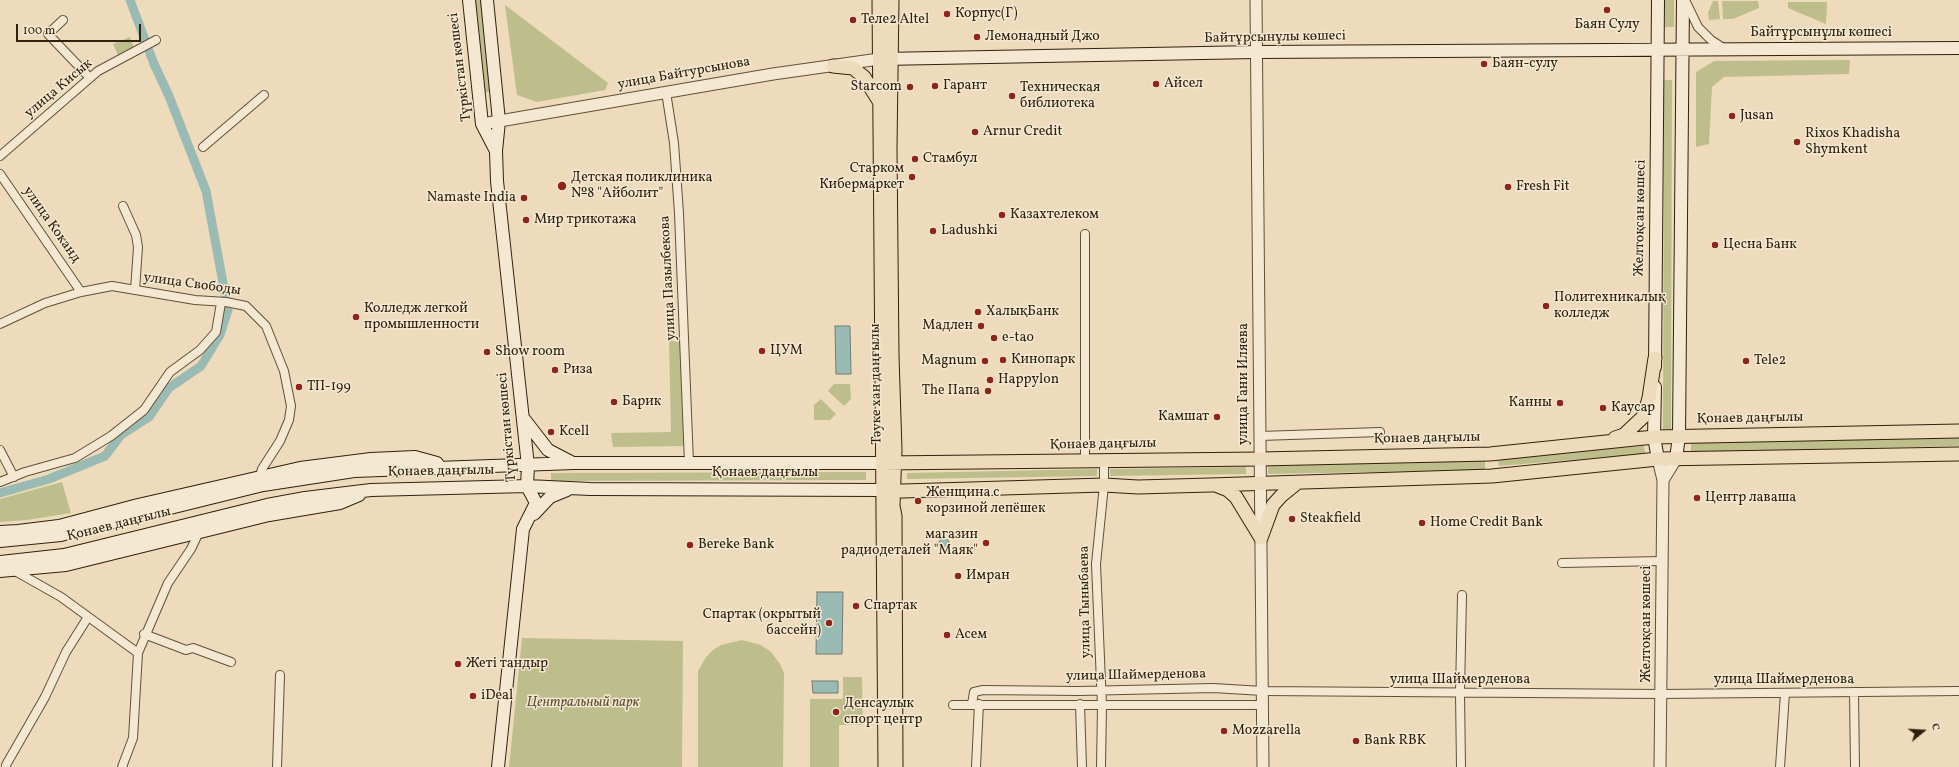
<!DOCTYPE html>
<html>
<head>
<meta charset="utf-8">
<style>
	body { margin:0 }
	#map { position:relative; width:1959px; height:767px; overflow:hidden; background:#eedbbb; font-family:Vollkorn,serif }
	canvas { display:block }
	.north { position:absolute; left:1903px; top:711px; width:40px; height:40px; -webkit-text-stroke:3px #f4e8d3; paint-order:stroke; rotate:72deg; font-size:11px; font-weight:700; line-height:16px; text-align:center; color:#30210d }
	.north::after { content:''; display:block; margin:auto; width:14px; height:18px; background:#30210d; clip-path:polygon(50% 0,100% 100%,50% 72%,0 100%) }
	.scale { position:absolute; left:16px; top:24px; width:125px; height:18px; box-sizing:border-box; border:2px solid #30210d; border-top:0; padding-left:5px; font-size:12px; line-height:14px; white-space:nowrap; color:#30210d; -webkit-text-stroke:3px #f4e8d3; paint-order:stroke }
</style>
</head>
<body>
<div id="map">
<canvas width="1959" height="767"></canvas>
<div class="north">С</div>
<div class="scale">100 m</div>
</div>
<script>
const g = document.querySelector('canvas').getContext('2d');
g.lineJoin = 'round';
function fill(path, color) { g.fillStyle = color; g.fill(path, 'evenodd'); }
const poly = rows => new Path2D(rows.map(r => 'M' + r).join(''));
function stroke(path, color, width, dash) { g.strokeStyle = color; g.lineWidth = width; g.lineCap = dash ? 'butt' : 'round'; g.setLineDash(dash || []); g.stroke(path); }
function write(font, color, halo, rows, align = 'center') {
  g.font = font + ' Vollkorn,serif'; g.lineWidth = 3; g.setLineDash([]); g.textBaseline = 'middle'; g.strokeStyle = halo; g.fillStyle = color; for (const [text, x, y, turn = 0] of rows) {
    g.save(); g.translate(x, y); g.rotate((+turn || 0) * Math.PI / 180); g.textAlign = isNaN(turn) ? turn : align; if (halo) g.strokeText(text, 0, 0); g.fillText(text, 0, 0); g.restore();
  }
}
const green = poly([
	[470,0,485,0,496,91,480,93],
	[1665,0,1674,0,1674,27,1665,27],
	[1713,1,1718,1,1720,19,1709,20,1708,13],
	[1722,1,1758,1,1759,8,1733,19,1723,19],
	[1788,2,1827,2,1826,24,1788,8],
	[505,5,608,83,605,90,537,102,517,95],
	[130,37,134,48,118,55,113,44],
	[1850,60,1849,74,1724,77,1712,87,1709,144,1696,147,1696,72,1714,61],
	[1664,80,1672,80,1671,429,1663,429],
	[669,340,682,343,684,446,613,447,611,433,671,432],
	[834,384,850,384,851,399,844,406,828,391],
	[821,399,836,414,830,420,814,420,814,405],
	[1959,438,1959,446,1691,452,1691,443],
	[1644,446,1645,454,1499,466,1498,458],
	[1485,461,1485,470,1268,474,1268,466],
	[1246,467,1246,474,1110,476,1110,469],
	[1097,469,1097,476,907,479,907,473],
	[866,472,866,480,551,481,551,473],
	[62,482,71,513,27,520,0,522,0,499],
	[522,638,683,641,682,767,509,767],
	[742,640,761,645,771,652,780,664,784,673,783,767,698,767,698,671,706,657,713,650,721,645],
	[843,677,862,677,863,725,839,725,839,767,810,767,810,699,843,699]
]);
const water = poly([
	[835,326,850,326,851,374,836,374,835,326],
	'938.5 544a5.5 5.5 0 1 1 11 0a5.5 5.5 0 1 1-11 0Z',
	[817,592,843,592,842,654,816,654,817,592],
	[812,681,838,681,838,693,813,693,812,681]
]);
const canal = poly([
	[0,493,49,479,105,456,121,435,149,417,169,388,201,366,220,335,228,310,206,191,169,96,154,64,130,0]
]);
const minor = poly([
	[1685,0,1698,27,1711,40,1725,49],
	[63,20,48,34,90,78],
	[666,92,674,143,679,213,689,463],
	[203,147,264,95],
	[0,156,98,71,156,40],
	[0,174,81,292],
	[123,206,136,235,138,247,135,290,130,289],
	[0,324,45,303,81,292,112,286,195,300,226,302,246,306,266,326,284,371,291,406,289,420,280,441,262,469,260,476],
	[1260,436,1380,432],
	[0,450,14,477],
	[1085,461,1085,234],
	[0,482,25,472,75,458,111,436,144,410,170,372,200,350,216,332,221,303],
	[1562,563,1662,561],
	[15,571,61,597,138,653],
	[144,634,186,650,193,648,231,662],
	[1854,692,1855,767],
	[972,704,974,692,983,690,1079,691,1213,688,1263,691,1661,694,1959,691],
	[1080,704,1082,767],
	[953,705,1263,705],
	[6,765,45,697,66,652,88,617],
	[122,767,133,738,138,653,168,583,191,549,199,532],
	[277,767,280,675],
	[976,767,979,704],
	[1101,767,1102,706,1096,564,1104,485,1104,460],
	[1461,767,1460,693,1462,595],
	[1780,767,1785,693]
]);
const tertiary = poly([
	[1256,0,1263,767],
	[482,124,773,74,879,59],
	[1658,459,1663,480,1660,767],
	[1663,480,1676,459]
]);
const secondary = poly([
	[469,0,482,124,496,151],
	[487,0,499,121,496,151,497,181,528,466,527,486,536,503,523,529,498,767],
	[882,59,1256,52,1959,48],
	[1655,367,1658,0],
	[1655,387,1654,437,1658,459],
	[524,419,548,450,573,463],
	[1676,459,1679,436,1683,0],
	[534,514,550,497,567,490],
	[0,532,18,531,59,526,138,505,300,468,371,459,415,457,437,463],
	[0,541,61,535,263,485,354,471,574,463,883,463],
	[0,562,64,555,267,505,305,498,371,490,527,486,590,489,883,490],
	[0,571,66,565,269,515,340,503,359,495]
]);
const primary = poly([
	[879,0,885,767],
	[892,0,890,148,892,356,895,450,893,506,895,516,896,767],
	[833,66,853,68,864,77,879,101],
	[1615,438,1624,435,1644,416,1649,398,1655,358],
	[883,463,1260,459,1490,454,1654,437,1959,431],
	[1218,486,1228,490,1236,497,1261,538,1273,505,1281,496,1297,483],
	[883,490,903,491,1104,485,1138,487,1210,485,1492,476,1658,459,1959,454]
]);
const markers = [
	[1607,10,4,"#8f2418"],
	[947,14,4,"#8f2418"],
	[853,20,4,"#8f2418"],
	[977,37,4,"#8f2418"],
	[1484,64,4,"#8f2418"],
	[1156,84,4,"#8f2418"],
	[935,86,4,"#8f2418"],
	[910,87,4,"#8f2418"],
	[1012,96,4,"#8f2418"],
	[1732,116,4,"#8f2418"],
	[975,132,4,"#8f2418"],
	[1797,142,4,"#8f2418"],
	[915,159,4,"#8f2418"],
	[912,177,4,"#8f2418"],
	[562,186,5,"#8f2418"],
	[1508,187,4,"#8f2418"],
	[524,198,4,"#8f2418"],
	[1002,215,4,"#8f2418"],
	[526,220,4,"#8f2418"],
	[933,231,4,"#8f2418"],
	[1715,245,4,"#8f2418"],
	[1546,306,4,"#8f2418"],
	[978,312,4,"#8f2418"],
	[356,317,4,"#8f2418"],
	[981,326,4,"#8f2418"],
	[994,338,4,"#8f2418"],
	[762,351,4,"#8f2418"],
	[487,352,4,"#8f2418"],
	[1003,360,4,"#8f2418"],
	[985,361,4,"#8f2418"],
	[1746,361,4,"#8f2418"],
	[555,370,4,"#8f2418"],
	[990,380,4,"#8f2418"],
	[299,387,4,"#8f2418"],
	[988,391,4,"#8f2418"],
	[614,402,4,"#8f2418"],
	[1560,403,4,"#8f2418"],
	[1603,408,4,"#8f2418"],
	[1217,417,4,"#8f2418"],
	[551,432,4,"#8f2418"],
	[1697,498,4,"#8f2418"],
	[918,501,4,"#8f2418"],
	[1292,519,4,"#8f2418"],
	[1422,523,4,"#8f2418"],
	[986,543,4,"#8f2418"],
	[690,545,4,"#8f2418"],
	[958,576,4,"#8f2418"],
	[856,606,4,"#8f2418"],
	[829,623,4,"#8f2418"],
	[947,635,4,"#8f2418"],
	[458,664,4,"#8f2418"],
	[473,696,4,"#8f2418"],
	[836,712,4,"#8f2418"],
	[1224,731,4,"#8f2418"],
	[1356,741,4,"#8f2418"]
];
const poiNames = [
	["Корпус(Г)",955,14],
	["Теле2 Altel",861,20],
	["Баян Сулу",1607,25,"center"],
	["Лемонадный Джо",985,37],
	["Баян-сулу",1492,64],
	["Айсел",1164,84],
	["Гарант",943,86],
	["Starcom",902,87,"right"],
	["Техническая",1020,88],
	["библиотека",1020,104],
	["Jusan",1740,116],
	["Arnur Credit",983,132],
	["Rixos Khadisha",1805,134],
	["Shymkent",1805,150],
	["Стамбул",923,159],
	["Старком",904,169,"right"],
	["Кибермаркет",904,185,"right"],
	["Детская поликлиника",571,178],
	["№8 \"Айболит\"",571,194],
	["Fresh Fit",1516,187],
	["Namaste India",516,198,"right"],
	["Казахтелеком",1010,215],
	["Мир трикотажа",534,220],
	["Ladushki",941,231],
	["Цесна Банк",1723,245],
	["Политехникалық",1554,298],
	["колледж",1554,314],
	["Колледж легкой",364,309],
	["промышленности",364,325],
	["ХалықБанк",986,312],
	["Мадлен",973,326,"right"],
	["e-tao",1002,338],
	["ЦУМ",770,351],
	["Show room",495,352],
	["Кинопарк",1011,360],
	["Magnum",977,361,"right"],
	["Tele2",1754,361],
	["Риза",563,370],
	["Happylon",998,380],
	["ТП-199",307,387],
	["The Папа",980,391,"right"],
	["Барик",622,402],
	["Канны",1552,403,"right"],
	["Каусар",1611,408],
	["Камшат",1209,417,"right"],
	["Kcell",559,432],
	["Женщина с",926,493],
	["корзиной лепёшек",926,509],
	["Центр лаваша",1705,498],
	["Steakfield",1300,519],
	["Home Credit Bank",1430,523],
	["магазин",978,535,"right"],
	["радиодеталей \"Маяк\"",978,551,"right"],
	["Bereke Bank",698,545],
	["Имран",966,576],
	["Спартак",864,606],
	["Спартак (окрытый",821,615,"right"],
	["бассейн)",821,631,"right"],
	["Асем",955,635],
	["Жетi тандыр",466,664],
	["iDeal",481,696],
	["Денсаулык",844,704],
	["спорт центр",844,720],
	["Mozzarella",1232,731],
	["Bank RBK",1364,741]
];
const streetNames = [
	["Байтұрсынұлы көшесі",1821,33],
	["Байтұрсынұлы көшесі",1275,38,-1],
	["Түркістан көшесі",461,67,-97],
	["улица Байтурсынова",684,74,-10],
	["улица Кисык",59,89,-40],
	["Желтоқсан көшесі",1641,218,-89],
	["улица Коканд",51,225,55],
	["улица Пазылбекова",669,278,-93],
	["улица Свободы",192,285,8],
	["Тәуке хан даңғылы",877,384,-91],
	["улица Гани Иляева",1244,384,-90],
	["Қонаев даңғылы",1750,419,-1],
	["Түркістан көшесі",508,427,-95],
	["Қонаев даңғылы",1427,439,-1],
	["Қонаев даңғылы",1103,445,-1],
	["Қонаев даңғылы",441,472,-1],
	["Қонаев даңғылы",765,473],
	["Қонаев даңғылы",119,525,-14],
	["улица Тыныбаева",1086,602,-91],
	["Желтоқсан көшесі",1647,624,-90],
	["улица Шаймерденова",1136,676,-1],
	["улица Шаймерденова",1460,680],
	["улица Шаймерденова",1784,680]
];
const parkNames = [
	["Центральный парк",583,703]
];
fill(green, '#bebe8c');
fill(water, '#9abbb4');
stroke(water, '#707d71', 1);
stroke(canal, '#9abbb4', 9);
stroke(minor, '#605038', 10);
stroke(tertiary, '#605038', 13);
stroke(secondary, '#30210d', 14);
stroke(primary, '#30210d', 15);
stroke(minor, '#f4e8d3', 8);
stroke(tertiary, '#f4e8d3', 11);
stroke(secondary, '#f4e8d3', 12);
stroke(primary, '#eedbbb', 13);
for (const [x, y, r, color] of markers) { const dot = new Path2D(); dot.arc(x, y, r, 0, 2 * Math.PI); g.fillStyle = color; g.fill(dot); stroke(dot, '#f4e8d3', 1.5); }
write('14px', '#30210d', '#f4e8d3', poiNames, 'left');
write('14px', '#30210d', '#f4e8d3', streetNames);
write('italic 14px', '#5b5033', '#f4e8d3', parkNames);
</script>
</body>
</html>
